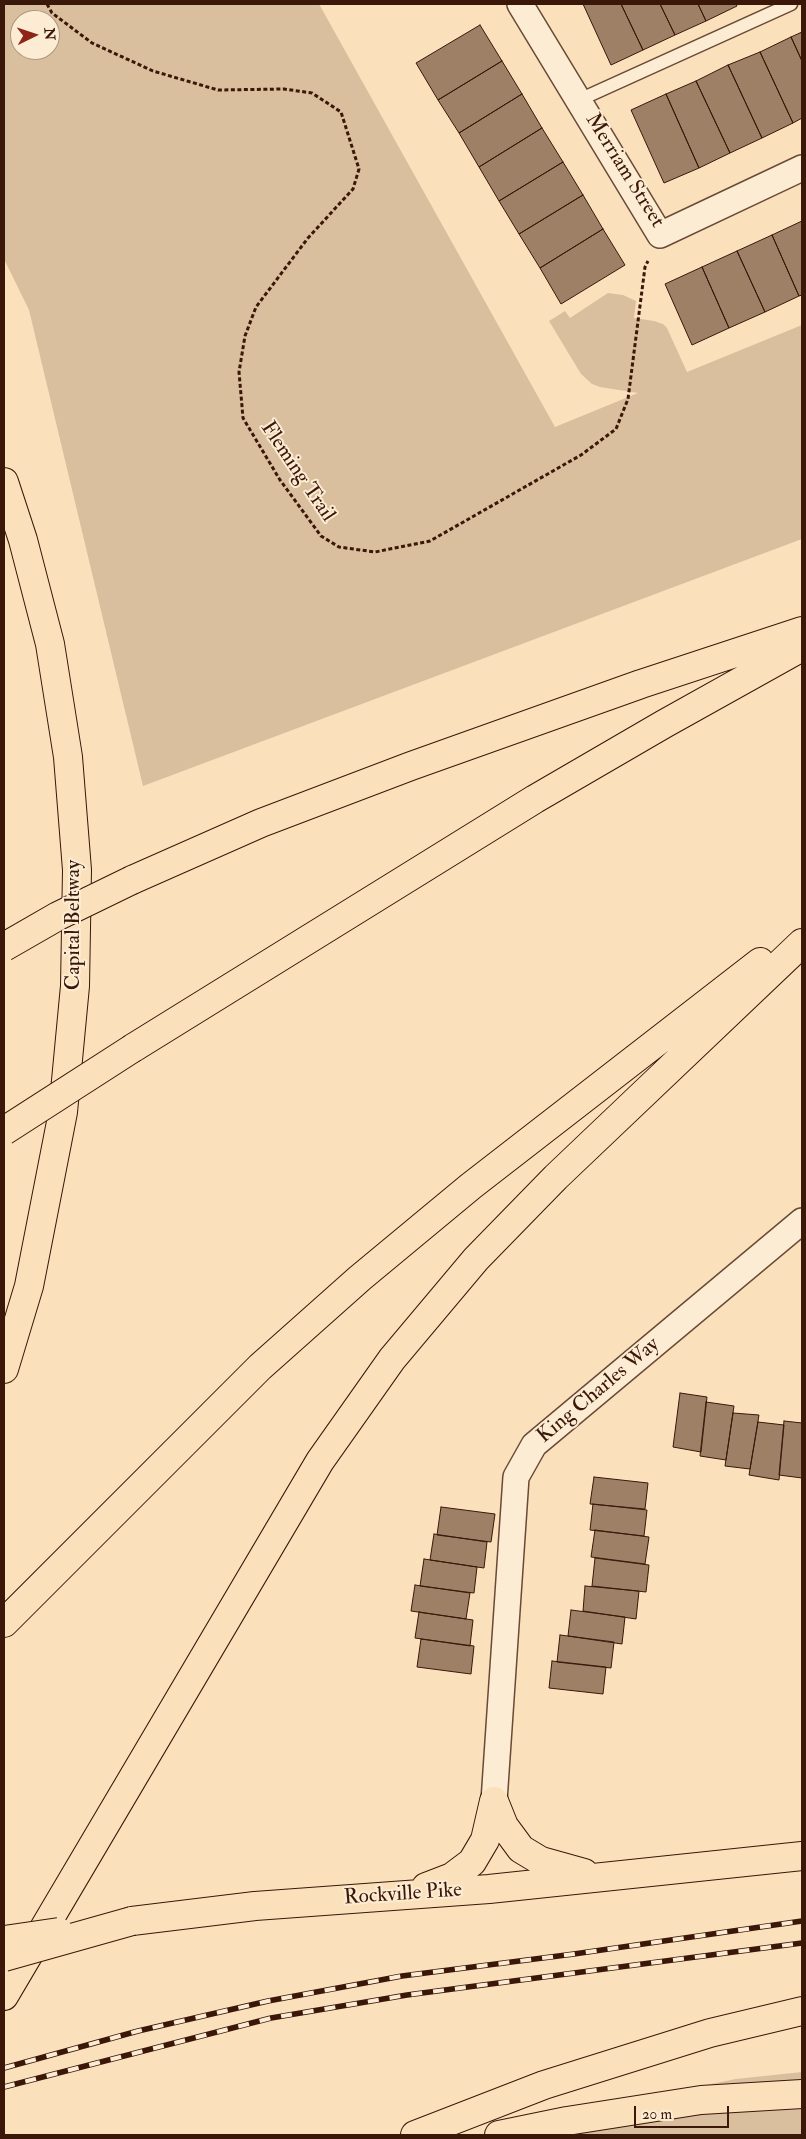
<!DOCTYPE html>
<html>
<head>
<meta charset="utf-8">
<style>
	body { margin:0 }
	#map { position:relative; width:806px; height:2139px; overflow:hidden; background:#fae1bc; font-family:"IM FELL Double Pica",serif }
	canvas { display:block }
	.frame { position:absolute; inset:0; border:5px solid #3a1709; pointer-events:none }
	.north { position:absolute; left:10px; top:10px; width:50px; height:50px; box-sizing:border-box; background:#fcecd3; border:1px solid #ae9782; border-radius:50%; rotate:86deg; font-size:14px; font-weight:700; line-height:20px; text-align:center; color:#3a1709 }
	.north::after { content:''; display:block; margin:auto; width:18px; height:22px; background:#8f2418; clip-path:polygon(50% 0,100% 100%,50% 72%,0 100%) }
	.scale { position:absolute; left:634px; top:2106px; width:95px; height:22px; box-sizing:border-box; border:2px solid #3a1709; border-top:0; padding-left:6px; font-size:15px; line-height:18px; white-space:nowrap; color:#3a1709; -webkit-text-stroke:4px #fcecd3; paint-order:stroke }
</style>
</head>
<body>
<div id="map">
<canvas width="806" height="2139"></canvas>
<div class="frame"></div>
<div class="north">N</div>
<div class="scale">20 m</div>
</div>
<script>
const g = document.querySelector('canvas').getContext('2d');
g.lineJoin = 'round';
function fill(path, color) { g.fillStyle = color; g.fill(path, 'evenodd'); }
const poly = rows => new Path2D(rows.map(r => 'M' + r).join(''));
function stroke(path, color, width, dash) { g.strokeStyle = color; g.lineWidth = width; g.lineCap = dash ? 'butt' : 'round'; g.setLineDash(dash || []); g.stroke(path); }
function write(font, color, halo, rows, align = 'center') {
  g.font = font + ' "IM FELL Double Pica",serif'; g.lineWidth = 4; g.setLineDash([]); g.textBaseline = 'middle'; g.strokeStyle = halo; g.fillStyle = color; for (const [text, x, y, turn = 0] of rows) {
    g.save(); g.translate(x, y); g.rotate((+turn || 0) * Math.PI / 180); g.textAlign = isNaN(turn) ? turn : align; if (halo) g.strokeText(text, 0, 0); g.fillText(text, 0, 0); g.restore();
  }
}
const green = poly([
	[4,4,319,4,555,427,638,393,600,387,592,384,581,374,549,321,565,311,570,318,608,293,623,295,636,301,634,318,654,321,663,324,667,328,687,372,802,325,802,539,143,786,29,310,4,259],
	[20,20,50,20,50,50,20,50],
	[802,2072,802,2135,526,2135,640,2098,736,2079]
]);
const building = poly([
	[583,4,621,4,643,50,611,65,583,4],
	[621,4,660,4,675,35,643,50,621,4],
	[660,4,698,4,706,21,675,35,660,4],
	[698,4,736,4,737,6,706,21,698,4],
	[480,25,502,61,438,100,416,63,480,25],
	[802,32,802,61,791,37,802,32],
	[791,37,802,61,802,118,793,123,760,52,791,37],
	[760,52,793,123,762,138,728,65,760,52],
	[502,61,522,94,459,133,438,100,502,61],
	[728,65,762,138,730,153,696,81,728,65],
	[696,81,730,153,699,168,666,94,696,81],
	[522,94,542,128,479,167,459,133,522,94],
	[666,94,699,168,664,183,631,110,666,94],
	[542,128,563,162,499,201,479,167,542,128],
	[563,162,583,195,519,234,499,201,563,162],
	[583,195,603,229,540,268,519,234,583,195],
	[802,221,802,295,799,296,772,235,802,221],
	[603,229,625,265,561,304,540,268,603,229],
	[772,235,799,296,765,312,737,251,772,235],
	[737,251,765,312,729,328,702,267,737,251],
	[702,267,729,328,692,345,665,284,702,267],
	[680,1393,707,1397,701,1452,673,1447,680,1393],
	[706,1402,734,1406,726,1460,700,1456,706,1402],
	[733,1413,759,1415,750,1469,725,1466,733,1413],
	[784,1421,802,1423,802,1478,779,1475,784,1421],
	[758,1422,784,1425,779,1480,749,1475,758,1422],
	[594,1477,648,1483,645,1509,590,1504,594,1477],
	[593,1504,647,1510,644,1536,590,1530,593,1504],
	[441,1507,495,1514,491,1542,437,1535,441,1507],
	[595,1530,649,1537,645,1564,591,1557,595,1530],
	[434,1534,487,1542,484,1568,430,1560,434,1534],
	[595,1558,649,1565,646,1592,592,1586,595,1558],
	[424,1559,477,1567,474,1593,420,1586,424,1559],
	[415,1585,470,1593,466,1619,411,1611,415,1585],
	[585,1586,639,1591,636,1619,583,1611,585,1586],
	[571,1610,625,1617,622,1644,568,1636,571,1610],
	[419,1612,473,1620,470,1646,415,1638,419,1612],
	[560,1635,614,1642,611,1668,557,1662,560,1635],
	[421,1639,474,1646,471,1674,417,1667,421,1639],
	[552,1661,606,1667,603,1694,549,1688,552,1661]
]);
const path = poly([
	[47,4,52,13,92,43,153,71,218,90,284,89,312,93,341,112,359,169,353,189,308,238,256,307,245,336,239,372,243,418,280,480,321,536,339,547,375,552,430,541,581,455,616,429,628,399,645,267,648,261]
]);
const lane = poly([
	[579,100,791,4]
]);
const street = poly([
	[520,4,660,235,802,168],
	[494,1801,516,1477,534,1445,802,1221]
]);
const primary = poly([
	[494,1801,504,1826,521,1849,541,1861,584,1873],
	[426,1887,452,1877,472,1862,485,1840,494,1801],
	[132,1921,255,1906,489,1889,802,1856],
	[415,2135,544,2085,710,2033,802,2011],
	[499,2135,567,2121,701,2100,802,2094]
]);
const highway = poly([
	[4,482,23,540,50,644,68,757,77,870,75,986,63,1112,29,1286,4,1369],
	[132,880,261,823,411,766,641,684,802,631],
	[133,1048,535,799,664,724,802,647],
	[4,1623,260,1367,360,1278,471,1186,760,962],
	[4,1996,320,1461,392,1359,476,1259,556,1177,802,943]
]);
const rail = poly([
	[4,2068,138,2031,268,2001,402,1976,574,1954,802,1921],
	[4,2087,271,2018,407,1995,802,1943]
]);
const primaryBridge = poly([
	[4,1940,59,1932]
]);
const highwayBridge = poly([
	[4,947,58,916,132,880],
	[4,1131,133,1048],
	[4,1957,132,1921]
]);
const streetNames = [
	["Merriam Street",624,171,58],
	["Fleming Trail",297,472,56],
	["Capital Beltway",74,925,-90],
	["King Charles Way",599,1391,-40],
	["Rockville Pike",403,1895,-4]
];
fill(green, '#d9bf9e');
fill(building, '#9e8066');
stroke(building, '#3a1709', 1);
stroke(lane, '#6a4a36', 15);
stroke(street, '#6a4a36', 28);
stroke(primary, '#3a1709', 30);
stroke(highway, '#3a1709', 30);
stroke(path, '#3a1709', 3, [4, 2.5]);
stroke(lane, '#fcecd3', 12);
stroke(street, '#fcecd3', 25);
stroke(primary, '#fae1bc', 28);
stroke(highway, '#fae1bc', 28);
stroke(rail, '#3a1709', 5.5);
stroke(rail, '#fcecd3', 4, [11]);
stroke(primaryBridge, '#3a1709', 30, []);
stroke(highwayBridge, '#3a1709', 30, []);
stroke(primaryBridge, '#fae1bc', 28);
stroke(highwayBridge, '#fae1bc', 28);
write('21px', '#3a1709', '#fcecd3', streetNames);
</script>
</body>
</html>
